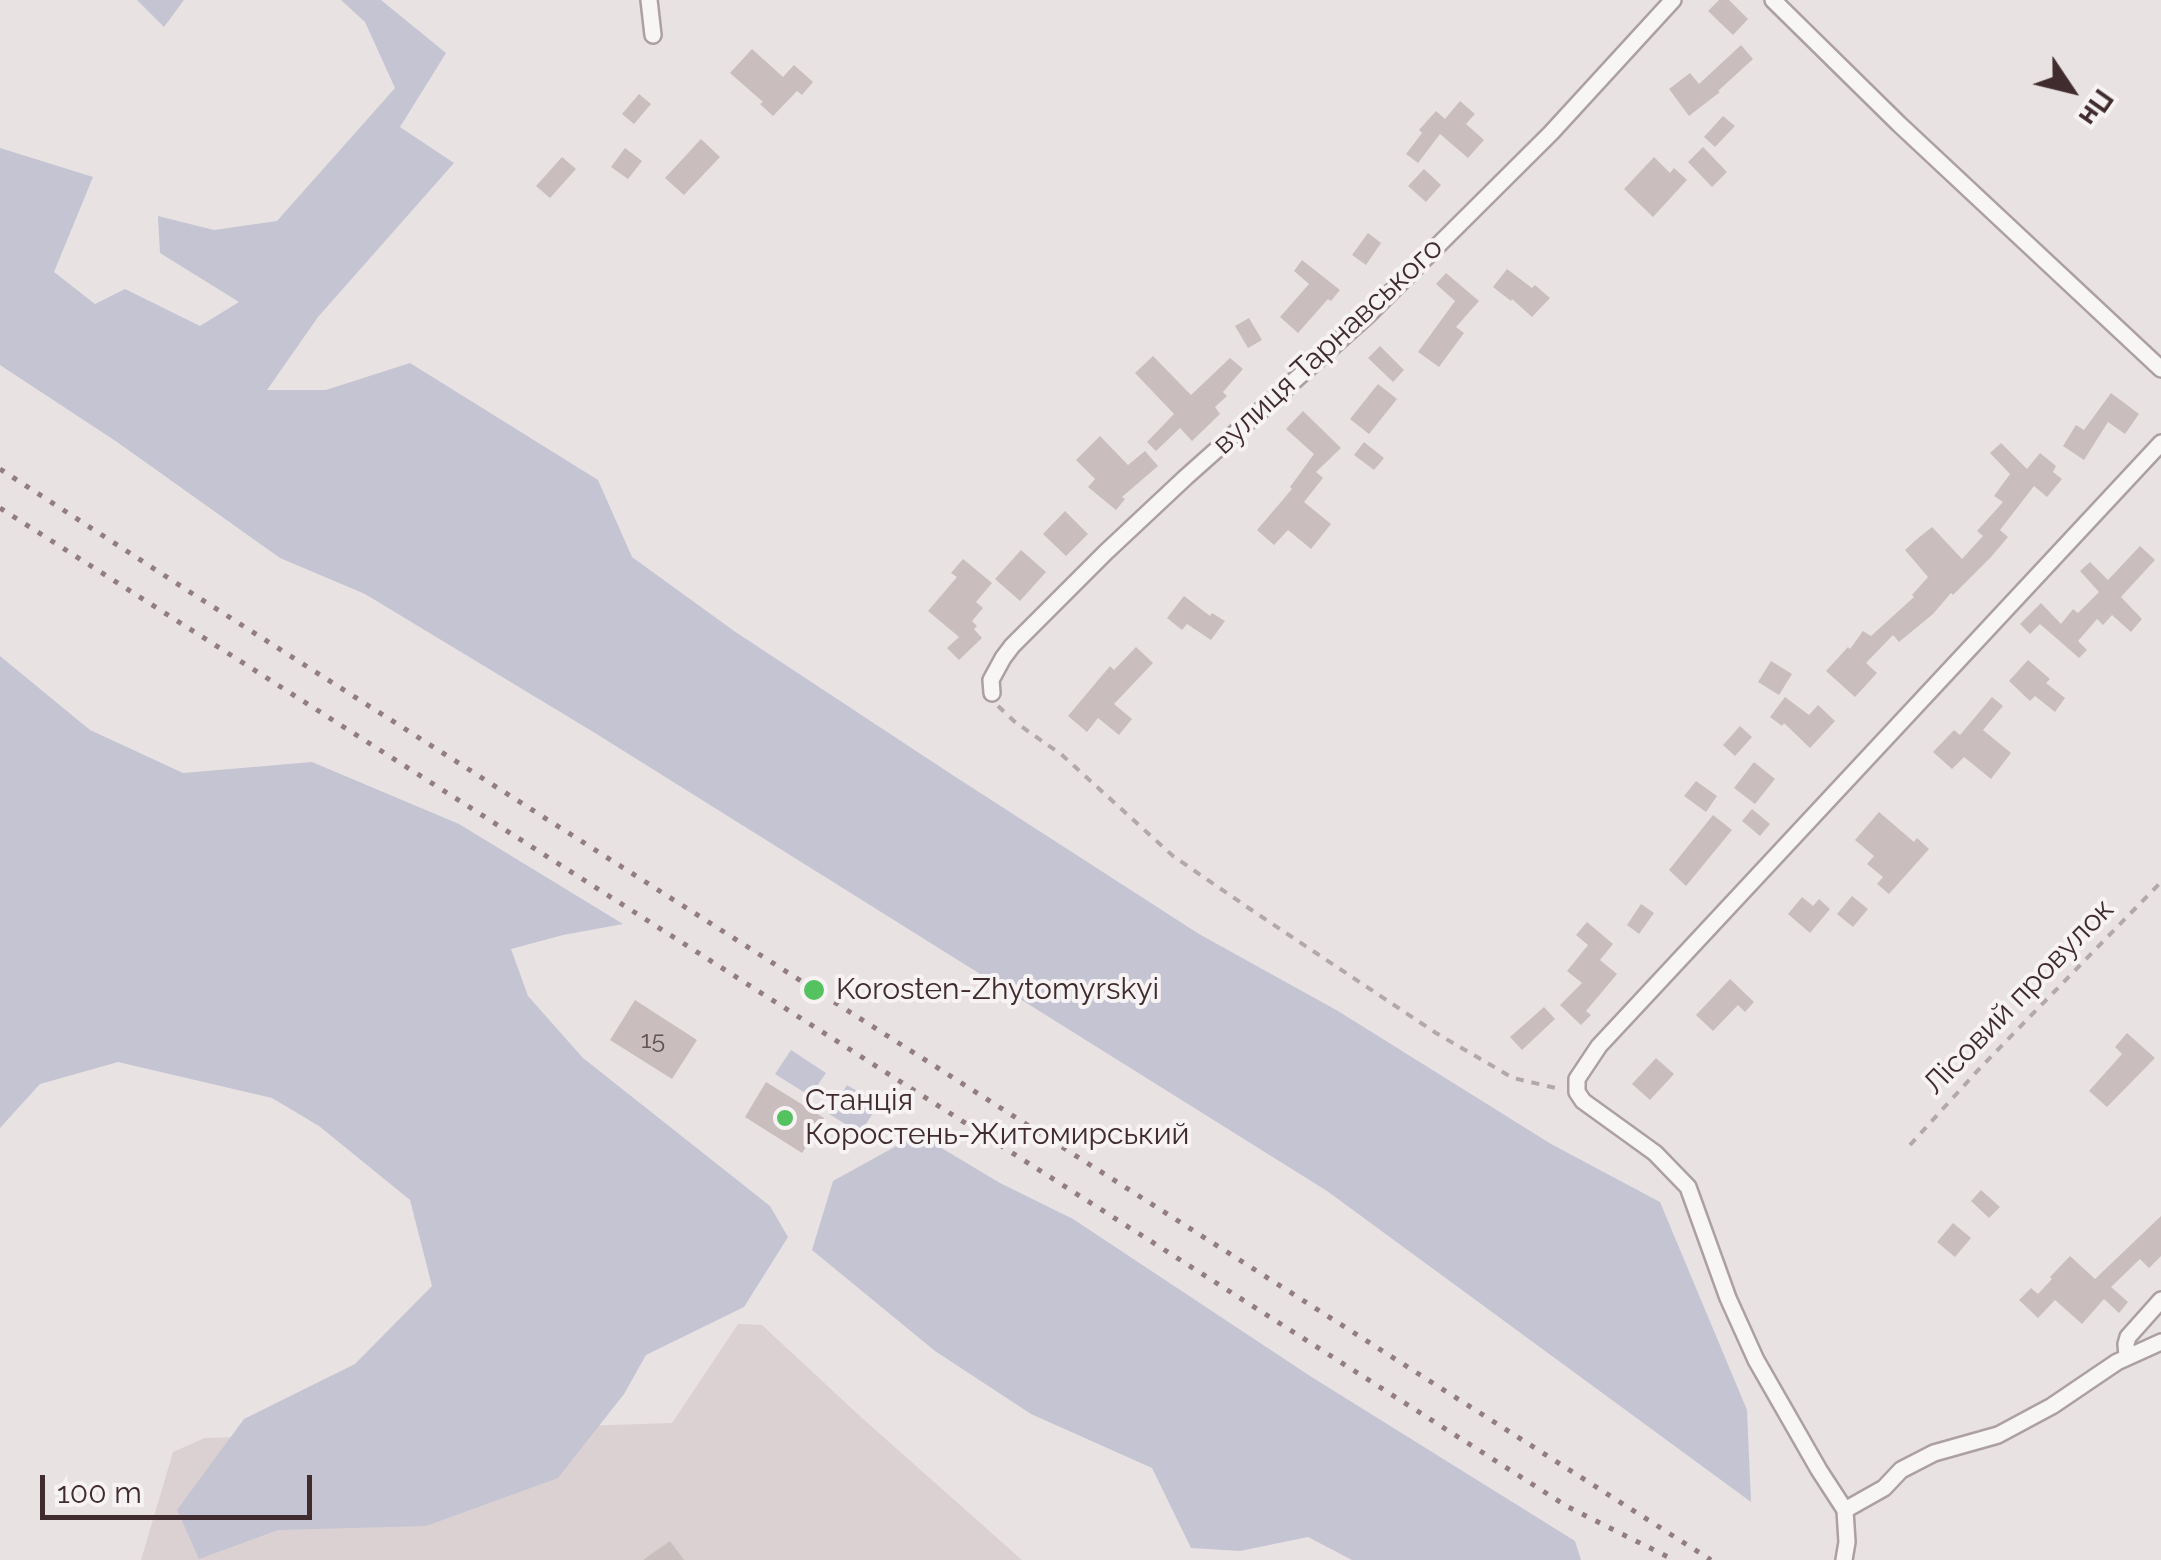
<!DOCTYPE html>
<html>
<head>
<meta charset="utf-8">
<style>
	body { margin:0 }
	#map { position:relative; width:2161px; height:1560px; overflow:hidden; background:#e9e2e3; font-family:Raleway,sans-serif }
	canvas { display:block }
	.north { position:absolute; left:2021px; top:40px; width:100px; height:100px; -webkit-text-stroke:8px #f7f2f3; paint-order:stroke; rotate:125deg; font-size:28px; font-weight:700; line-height:40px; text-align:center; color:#402c2e }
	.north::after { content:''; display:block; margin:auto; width:35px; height:45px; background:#402c2e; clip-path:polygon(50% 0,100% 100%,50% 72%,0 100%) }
	.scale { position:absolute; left:40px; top:1475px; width:272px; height:45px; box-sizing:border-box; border:5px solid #402c2e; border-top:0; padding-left:12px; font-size:30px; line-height:35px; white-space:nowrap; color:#402c2e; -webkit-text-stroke:8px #f7f2f3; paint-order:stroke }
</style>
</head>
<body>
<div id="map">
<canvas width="2161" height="1560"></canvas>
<div class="north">Пн</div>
<div class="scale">100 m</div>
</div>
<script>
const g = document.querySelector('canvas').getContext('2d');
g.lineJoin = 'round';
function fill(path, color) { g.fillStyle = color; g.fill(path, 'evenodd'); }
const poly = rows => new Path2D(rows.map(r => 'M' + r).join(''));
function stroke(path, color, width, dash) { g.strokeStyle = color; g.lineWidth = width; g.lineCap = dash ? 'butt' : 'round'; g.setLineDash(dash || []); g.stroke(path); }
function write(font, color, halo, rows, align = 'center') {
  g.font = font + ' Raleway,sans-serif'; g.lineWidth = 8; g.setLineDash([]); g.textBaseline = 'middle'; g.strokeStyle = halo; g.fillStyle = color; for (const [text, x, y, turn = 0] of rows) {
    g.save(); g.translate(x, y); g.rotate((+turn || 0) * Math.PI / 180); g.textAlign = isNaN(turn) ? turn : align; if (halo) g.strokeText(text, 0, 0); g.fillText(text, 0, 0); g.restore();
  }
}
const built = poly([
	[738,1324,762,1325,862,1418,1022,1560,141,1560,173,1452,205,1438,672,1423]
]);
const green = poly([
	[137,0,184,0,164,27],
	[341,0,381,0,446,53,400,127,454,163,318,317,267,390,326,390,410,363,598,480,632,557,734,631,954,776,1199,934,1338,1011,1551,1144,1660,1202,1747,1410,1751,1502,1327,1191,595,733,365,594,280,558,117,442,0,365,0,148,93,177,54,272,95,304,125,289,200,326,239,302,160,253,158,216,214,230,277,221,395,88,365,22],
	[0,656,90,730,183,773,312,762,459,824,623,924,563,935,511,949,528,996,583,1058,770,1206,788,1237,744,1307,646,1355,624,1394,558,1478,426,1526,278,1530,199,1559,177,1510,244,1419,355,1364,432,1286,410,1200,319,1126,272,1098,118,1062,40,1084,0,1128],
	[791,1050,826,1073,810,1096,775,1074],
	[847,1085,879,1104,860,1133,829,1114],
	[918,1134,1000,1183,1073,1219,1310,1376,1575,1541,1581,1560,1352,1560,1308,1537,1240,1551,1191,1548,1152,1468,1031,1414,935,1351,812,1250,833,1181]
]);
const building = poly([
	[1719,0,1729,0,1748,19,1733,35,1708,11],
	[1741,45,1753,59,1718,91,1720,92,1689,116,1669,89,1690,73,1699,84],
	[752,49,783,77,794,65,813,82,802,95,797,91,773,116,760,104,763,102,730,73],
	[639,94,651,104,634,124,622,114],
	[1460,101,1475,114,1466,124,1484,140,1468,158,1440,134,1418,163,1406,154,1422,133,1419,130,1436,111,1445,119],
	[1723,116,1735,126,1715,147,1704,137],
	[701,139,720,157,684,195,665,178],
	[1703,147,1727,172,1712,187,1688,162],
	[625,148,642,161,628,179,611,167],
	[562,157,576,169,550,198,536,186],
	[1654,157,1670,173,1674,168,1687,180,1653,217,1624,189],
	[1424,169,1441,185,1426,202,1408,186],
	[1368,233,1381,243,1366,265,1352,255],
	[1302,260,1340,290,1331,301,1328,299,1298,333,1280,317,1309,284,1294,271],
	[1507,269,1532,288,1535,285,1550,298,1532,317,1512,299,1511,301,1493,287],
	[1446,273,1479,301,1456,327,1464,333,1439,367,1418,352,1455,301,1436,284],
	[1249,318,1262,340,1248,348,1235,326],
	[1380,346,1404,370,1393,382,1368,358],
	[1153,356,1191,395,1230,358,1243,369,1223,392,1227,396,1215,407,1220,414,1192,441,1180,428,1156,451,1147,442,1174,414,1135,373],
	[1378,384,1397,399,1369,434,1350,419],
	[2111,393,2139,414,2125,434,2108,422,2084,460,2063,446,2076,425,2084,430],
	[1303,411,1341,448,1316,472,1323,478,1304,502,1331,524,1311,549,1288,530,1274,545,1257,530,1292,489,1290,487,1314,454,1286,429],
	[1100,436,1128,465,1145,451,1158,466,1122,497,1125,499,1116,510,1088,487,1095,479,1076,460],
	[1364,442,1384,458,1374,470,1354,455],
	[2001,443,2027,469,2040,453,2056,466,2053,472,2062,479,2047,497,2034,486,2000,530,2008,537,1991,557,1953,595,1951,593,1933,614,1899,642,1893,635,1866,663,1877,673,1855,697,1826,671,1848,647,1850,649,1863,631,1871,636,1914,597,1912,595,1928,577,1905,550,1917,539,1932,527,1962,559,1983,536,1977,531,2003,502,1994,496,2010,474,1990,453],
	[1065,511,1088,534,1066,556,1043,534],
	[2140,546,2155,560,2121,597,2142,619,2131,632,2112,615,2103,625,2097,619,2078,641,2087,650,2079,658,2040,624,2030,634,2020,624,2041,603,2061,624,2073,609,2078,613,2099,592,2080,571,2090,562,2108,580],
	[1021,550,1046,572,1020,601,995,579],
	[963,559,992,583,976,602,983,608,972,621,977,626,974,629,982,638,959,660,947,648,959,637,928,611,957,577,951,573],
	[1184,596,1210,616,1212,613,1225,621,1211,640,1187,624,1182,630,1167,618],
	[1136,647,1153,663,1114,704,1132,719,1119,735,1098,718,1087,732,1068,716,1110,666,1114,670],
	[2028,660,2050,679,2046,683,2065,698,2055,712,2035,696,2030,701,2009,681],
	[1771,661,1792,674,1779,695,1758,682],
	[1785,697,1809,715,1818,705,1835,721,1810,748,1784,723,1782,726,1770,717],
	[1992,697,2003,706,1983,730,2011,753,1991,779,1964,757,1952,769,1933,752,1954,730,1960,735],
	[1740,726,1752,737,1735,756,1723,745],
	[1754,762,1775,779,1755,804,1734,788],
	[1696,781,1717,796,1706,812,1684,796],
	[1752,809,1770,824,1760,836,1742,821],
	[1879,812,1914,842,1917,838,1929,849,1889,894,1877,884,1883,877,1867,864,1874,856,1855,840],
	[1713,815,1732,830,1686,886,1669,870],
	[1852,896,1868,909,1853,927,1837,914],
	[1802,897,1813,906,1819,899,1830,909,1810,933,1788,914],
	[1641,904,1654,913,1639,934,1627,925],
	[1587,922,1613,944,1600,960,1617,974,1586,1011,1591,1015,1581,1025,1560,1005,1582,983,1567,971,1588,945,1576,935],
	[1730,979,1754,1002,1745,1012,1738,1005,1713,1031,1696,1015],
	[635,1000,697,1040,672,1079,610,1040],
	[1544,1007,1555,1019,1522,1050,1510,1037],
	[2127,1033,2155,1058,2107,1107,2089,1091,2122,1054,2115,1047],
	[1656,1058,1674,1074,1650,1100,1632,1084],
	[766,1082,824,1118,802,1153,745,1117],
	[1981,1190,2000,1207,1989,1218,1971,1201],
	[2161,1216,2161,1256,2149,1268,2140,1259,2111,1287,2128,1302,2119,1313,2104,1299,2082,1324,2055,1300,2038,1318,2019,1300,2031,1288,2038,1294,2052,1279,2050,1277,2070,1256,2095,1279],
	[1953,1223,1971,1238,1955,1257,1937,1242],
	[670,1541,684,1560,643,1560]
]);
const path = poly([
	[998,706,1015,722,1062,755,1173,856,1253,911,1436,1033,1513,1078,1560,1089],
	[1910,1145,1980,1068,2161,882]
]);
const minor = poly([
	[649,0,653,35],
	[1773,0,1899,124,2161,369],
	[992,693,991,680,1003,658,1012,646,1106,552,1186,477,1368,315,1551,133,1673,0],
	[2127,1357,2126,1344,2128,1337,2161,1300],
	[1845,1510,1884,1488,1901,1470,1934,1453,1998,1435,2052,1406,2117,1362,2161,1342],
	[1844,1560,1847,1542,1845,1510,1819,1470,1756,1360,1728,1298,1688,1187,1655,1153,1583,1101,1577,1092,1577,1079,1599,1046,2161,443]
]);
const rail = poly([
	[0,469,193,594,1711,1560],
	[0,508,1568,1507,1674,1560]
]);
const markers = [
	[814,990,12,"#53c25f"],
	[785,1118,10,"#53c25f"]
];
const numberNames = [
	["15",653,1040]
];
const streetNames = [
	["вулиця Тарнавського",1328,346,-43],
	["Лісовий провулок",2019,997,-46]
];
const poiNames = [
	["Korosten-Zhytomyrskyi",836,990],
	["Станція",805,1101],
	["Коростень-Житомирський",805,1135]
];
fill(built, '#dbd1d2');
fill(green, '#c4c4d2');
fill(building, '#c9bdbe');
stroke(minor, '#aca0a2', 20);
stroke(path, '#b2a9a9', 4, [8, 8]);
stroke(minor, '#f8f5f5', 15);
stroke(rail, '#927d80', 5, [5, 10]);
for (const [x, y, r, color] of markers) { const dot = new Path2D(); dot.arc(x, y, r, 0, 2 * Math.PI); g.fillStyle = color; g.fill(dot); stroke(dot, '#f7f2f3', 4); }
write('25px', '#625052', null, numberNames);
write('30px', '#402c2e', '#f7f2f3', streetNames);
write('30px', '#402c2e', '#f7f2f3', poiNames, 'left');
</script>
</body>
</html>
